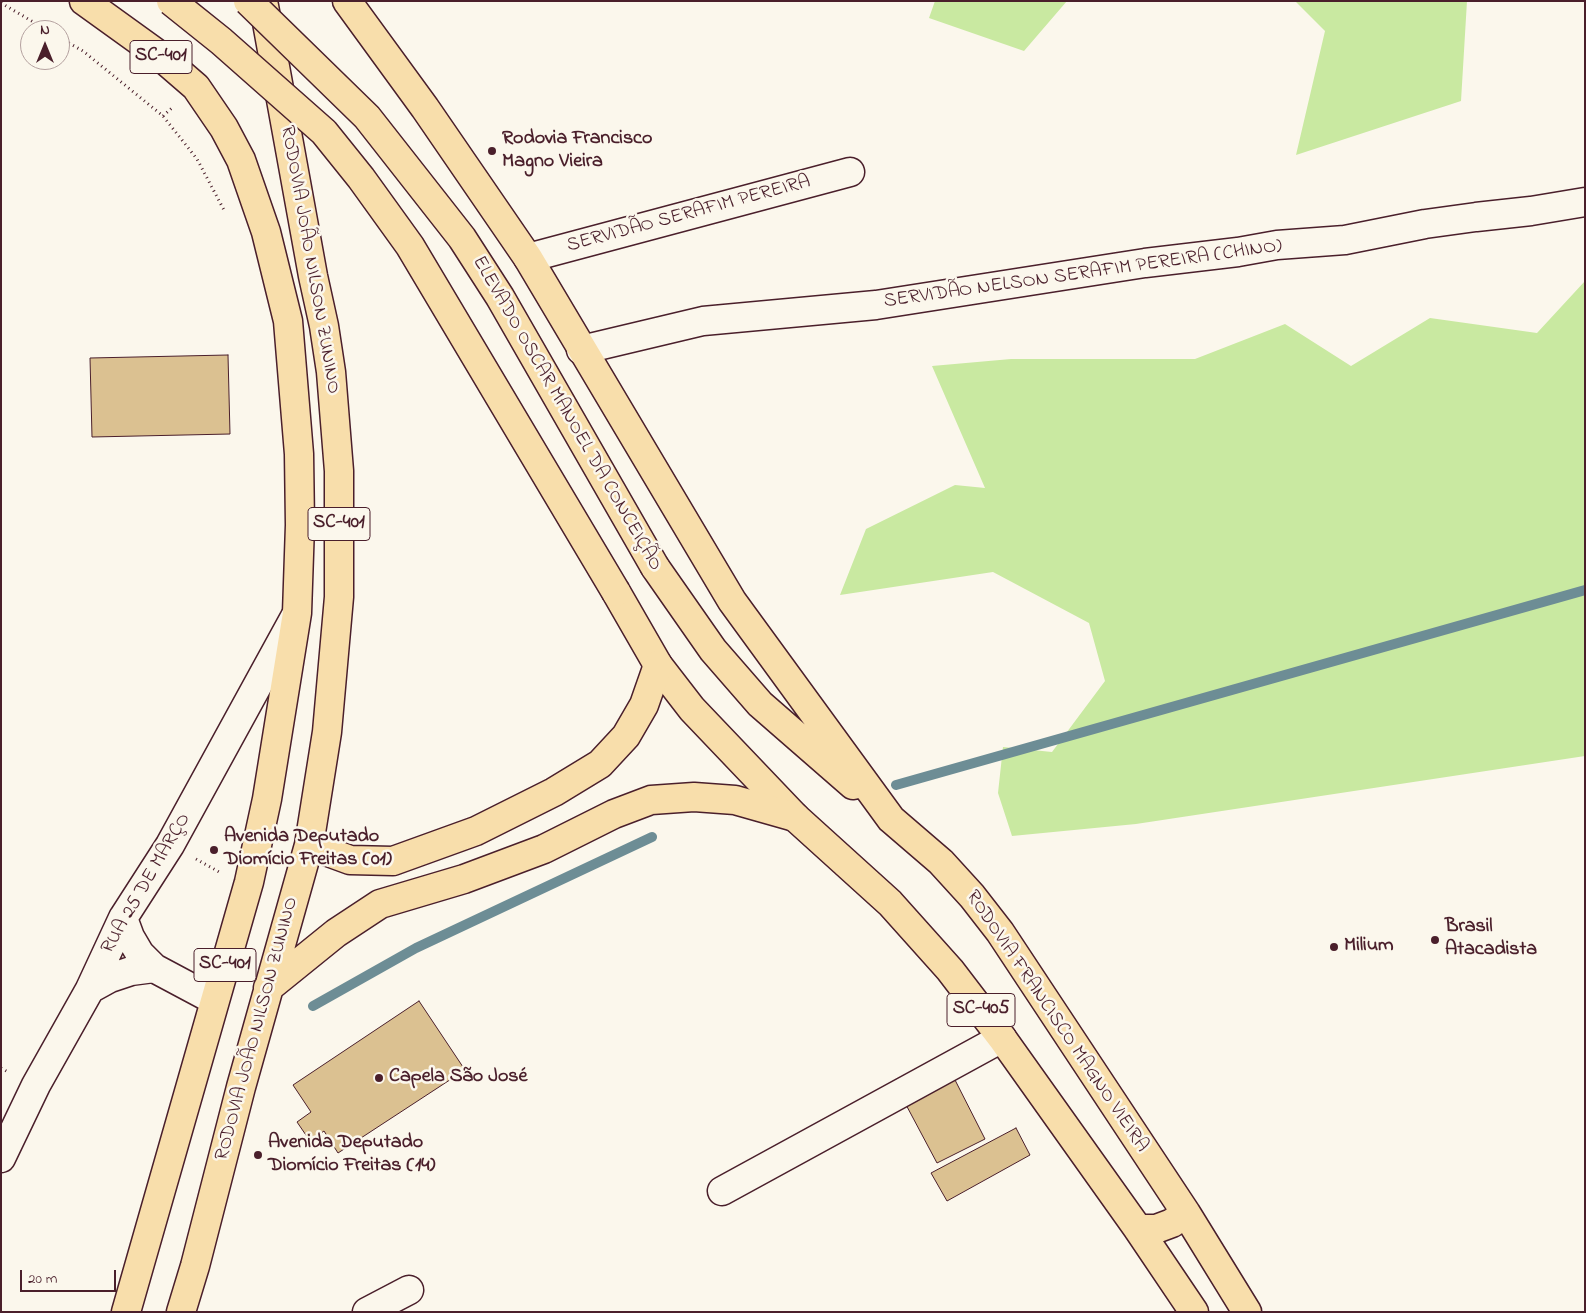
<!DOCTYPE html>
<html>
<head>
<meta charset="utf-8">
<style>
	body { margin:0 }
	#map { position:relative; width:1586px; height:1313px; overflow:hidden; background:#fbf7ec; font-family:"Indie Flower",sans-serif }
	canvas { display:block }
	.frame { position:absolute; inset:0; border:2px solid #4a1f2b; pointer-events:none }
	.north { position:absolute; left:20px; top:20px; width:50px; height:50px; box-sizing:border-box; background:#fbf7ec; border:1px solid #b4a19f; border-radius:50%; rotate:0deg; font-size:14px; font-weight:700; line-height:20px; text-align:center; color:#4a1f2b }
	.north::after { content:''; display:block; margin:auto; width:18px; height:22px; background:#4a1f2b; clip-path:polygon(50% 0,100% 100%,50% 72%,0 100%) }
	.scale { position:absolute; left:20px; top:1270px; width:96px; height:22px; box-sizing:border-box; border:2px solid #4a1f2b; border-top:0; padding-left:6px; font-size:15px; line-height:18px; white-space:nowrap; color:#4a1f2b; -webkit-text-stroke:4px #fbf7ec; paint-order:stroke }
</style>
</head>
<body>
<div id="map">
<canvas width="1586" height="1313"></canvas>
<div class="frame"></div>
<div class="north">N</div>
<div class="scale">20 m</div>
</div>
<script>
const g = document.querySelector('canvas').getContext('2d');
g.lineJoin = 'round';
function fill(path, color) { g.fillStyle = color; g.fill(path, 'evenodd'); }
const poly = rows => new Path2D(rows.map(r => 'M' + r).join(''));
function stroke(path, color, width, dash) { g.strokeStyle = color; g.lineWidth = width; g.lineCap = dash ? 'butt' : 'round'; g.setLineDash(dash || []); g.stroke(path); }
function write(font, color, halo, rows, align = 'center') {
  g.font = font + ' "Indie Flower",sans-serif'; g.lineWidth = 5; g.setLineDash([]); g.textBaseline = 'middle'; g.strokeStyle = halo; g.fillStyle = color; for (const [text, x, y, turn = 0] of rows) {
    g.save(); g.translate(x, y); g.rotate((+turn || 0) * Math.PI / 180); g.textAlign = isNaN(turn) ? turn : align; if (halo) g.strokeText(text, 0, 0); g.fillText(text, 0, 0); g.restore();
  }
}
const green = poly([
	[935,1,1067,1,1024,51,929,18],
	[1295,1,1467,1,1461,101,1296,155,1325,31],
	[1585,281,1585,756,1136,824,1012,836,998,793,1003,747,1052,752,1105,681,1089,623,993,572,840,595,866,529,955,485,985,488,932,366,1011,359,1195,359,1285,324,1351,366,1430,318,1537,333]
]);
const stream = poly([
	[896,785,1585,590],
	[313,1006,416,948,652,837]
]);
const building = poly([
	[228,355,230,434,92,437,90,358,228,355],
	[419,1001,465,1070,338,1153,324,1131,310,1141,297,1122,311,1112,293,1085,419,1001],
	[953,1076,985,1139,937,1163,904,1101,953,1076],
	[1016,1128,1030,1155,947,1201,931,1173,1016,1128]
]);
const path = poly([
	[1,3,47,30],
	[60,38,83,51,163,116,197,159,225,212],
	[163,116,173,107],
	[196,859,221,873],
	[1,1068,8,1072]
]);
const minor = poly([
	[528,258,850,172],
	[581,350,703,321,876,305,1145,263,1238,252,1277,245,1345,240,1425,224,1476,217,1531,211,1585,202],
	[123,918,130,937,140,954,154,968,214,1000],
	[90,989,110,978,131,971,154,968],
	[1,1158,36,1085,90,989,123,918,170,845,295,617],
	[722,1191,1002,1038],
	[367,1312,409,1290]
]);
const major = poly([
	[347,1,425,108,528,258,732,601,891,819,941,862,972,896,1000,932,1186,1213,1247,1312],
	[655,567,713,650,760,704,853,785],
	[616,592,658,665,692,709,795,817,890,903,950,970,1002,1038,1138,1229,1194,1312],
	[1138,1229,1156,1229,1172,1223,1186,1213]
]);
const highway = poly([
	[84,1,159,55,196,87,224,128,241,160,266,232,288,321,299,454,300,525,297,613,267,799,249,882,126,1312],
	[309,845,350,860,393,861,476,831,554,792,600,764,626,736,644,705,658,665],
	[268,988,336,933,380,904,464,879,544,849,614,814,651,800,694,797,735,800,795,817],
	[181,1312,195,1266,241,1087,309,845,327,732,339,597,339,471,331,372,324,326,313,276,264,6]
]);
const majorBridge = poly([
	[171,1,221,41,324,132,361,178,410,246,616,592],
	[248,1,367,117,462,238,500,297,655,567]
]);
const markers = [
	[492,151,5,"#4a1f2b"],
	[214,850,5,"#4a1f2b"],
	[1435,940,5,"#4a1f2b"],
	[1334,947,5,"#4a1f2b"],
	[379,1078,5,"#4a1f2b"],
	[258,1155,5,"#4a1f2b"]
];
const shields = [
	[161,57,62],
	[339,524,62],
	[225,965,62],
	[981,1010,68]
];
const shieldNames = [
	["SC-401",161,57],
	["SC-401",339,524],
	["SC-401",225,965],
	["SC-405",981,1010]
];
const poiNames = [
	["Rodovia Francisco",502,140],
	["Magno Vieira",502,163],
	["Avenida Deputado",224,838],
	["Diomício Freitas (01)",224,861],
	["Brasil",1445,928],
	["Atacadista",1445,951],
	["Milium",1344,947],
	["Capela São José",389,1078],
	["Avenida Deputado",268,1144],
	["Diomício Freitas (14)",268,1167]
];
const streetNames = [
	["SERVIDÃO SERAFIM PEREIRA",689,215,-15],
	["RODOVIA JOÃO NILSON ZUNINO",309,260,80],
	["SERVIDÃO NELSON SERAFIM PEREIRA (CHINO)",1083,275,-8],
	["ELEVADO OSCAR MANOEL DA CONCEIÇÃO",566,414,60],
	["RUA 25 DE MARÇO",147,884,-60],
	["RODOVIA FRANCISCO MAGNO VIEIRA",1056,1022,56],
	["RODOVIA JOÃO NILSON ZUNINO",258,1029,-75]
];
fill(green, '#c9e9a1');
stroke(stream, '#6d8d95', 10);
fill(building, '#dbc191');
stroke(building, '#4a1f2b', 1);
stroke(minor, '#4a1f2b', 31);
stroke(major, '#4a1f2b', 31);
stroke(highway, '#4a1f2b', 31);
stroke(path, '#4a1f2b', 3, [1, 4]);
stroke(minor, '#fbf7ec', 28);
stroke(major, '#f8deab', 28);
stroke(highway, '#f8deab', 28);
stroke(majorBridge, '#4a1f2b', 31, []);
stroke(majorBridge, '#f8deab', 28);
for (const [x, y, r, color] of markers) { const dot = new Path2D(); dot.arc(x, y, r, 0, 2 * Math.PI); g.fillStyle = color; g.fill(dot); stroke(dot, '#fbf7ec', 2); }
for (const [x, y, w] of shields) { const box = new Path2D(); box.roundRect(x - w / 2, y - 16.5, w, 33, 4); g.fillStyle = '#fbf7ec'; g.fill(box); stroke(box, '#4a1f2b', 1); }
write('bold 19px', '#4a1f2b', null, shieldNames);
write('bold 20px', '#4a1f2b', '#fbf7ec', poiNames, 'left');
write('20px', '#4a1f2b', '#fbf7ec', streetNames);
</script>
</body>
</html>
